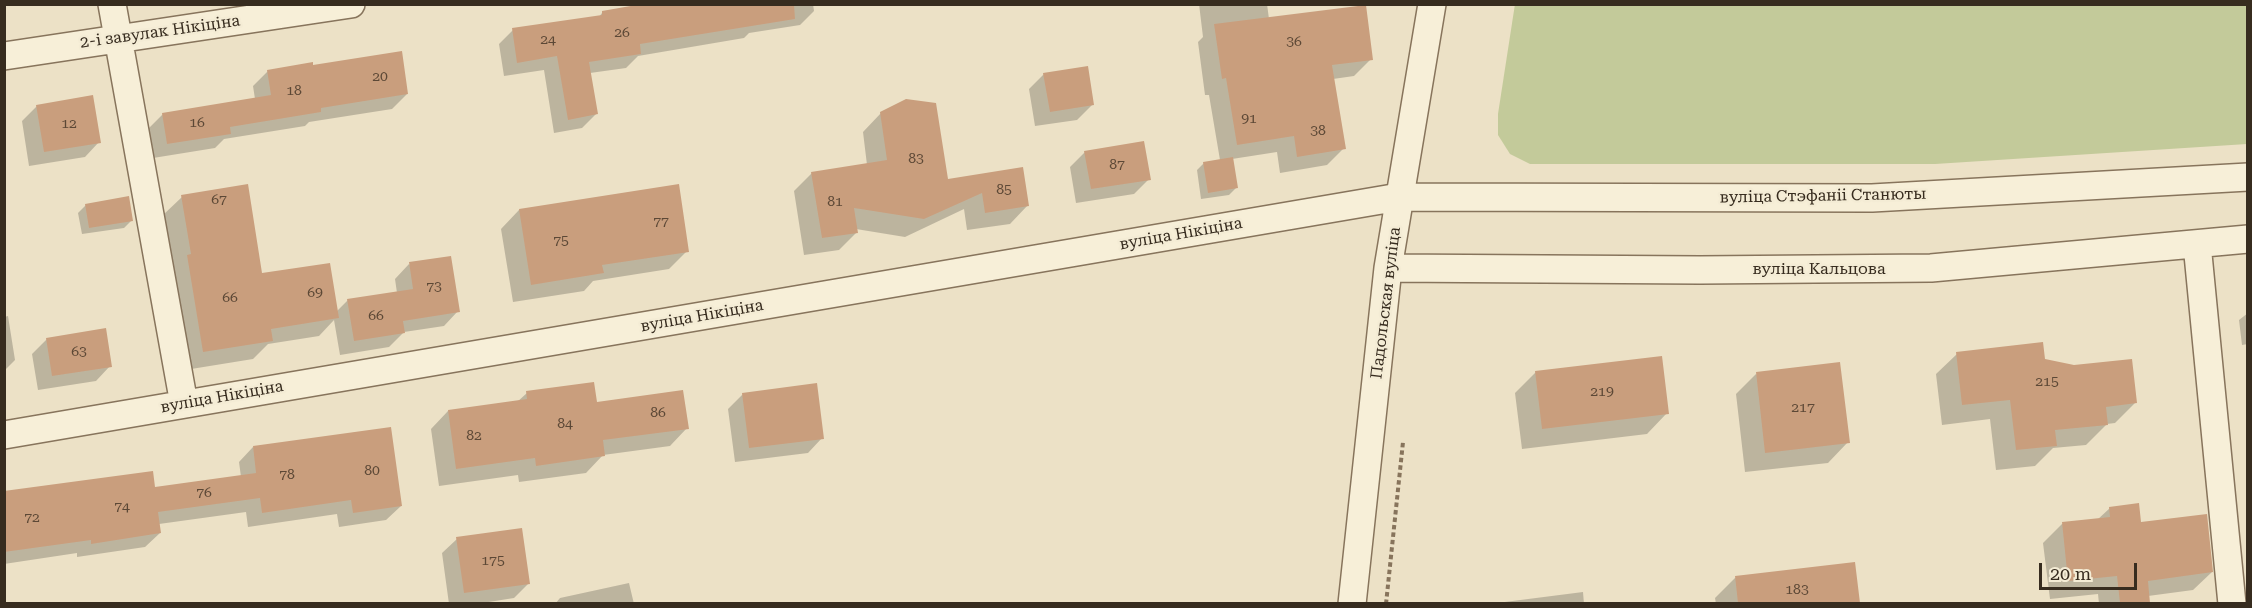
<!DOCTYPE html>
<html>
<head>
<meta charset="utf-8">
<style>
	body { margin:0 }
	#map { position:relative; width:2252px; height:608px; overflow:hidden; background:#ece1c6; font-family:"Roboto Serif",serif }
	canvas { display:block }
	.frame { position:absolute; inset:0; border:6px solid #372c1f; pointer-events:none }
	.scale { position:absolute; left:2039px; top:563px; width:98px; height:27px; box-sizing:border-box; border:3px solid #372c1f; border-top:0; padding-left:8px; font-size:18px; line-height:21px; white-space:nowrap; color:#372c1f; -webkit-text-stroke:4px #f4ecd5; paint-order:stroke }
</style>
</head>
<body>
<div id="map">
<canvas width="2252" height="608"></canvas>
<div class="frame"></div>
<div class="scale">20 m</div>
</div>
<script>
const g = document.querySelector('canvas').getContext('2d');
g.lineJoin = 'round';
function fill(path, color) { g.fillStyle = color; g.fill(path, 'evenodd'); }
const poly = rows => new Path2D(rows.map(r => 'M' + r).join(''));
function stroke(path, color, width, dash) { g.strokeStyle = color; g.lineWidth = width; g.lineCap = dash ? 'butt' : 'round'; g.setLineDash(dash || []); g.stroke(path); }
function write(font, color, halo, rows, align = 'center') {
  g.font = font + ' "Roboto Serif",serif'; g.lineWidth = 5; g.setLineDash([]); g.textBaseline = 'middle'; g.strokeStyle = halo; g.fillStyle = color; for (const [text, x, y, turn = 0] of rows) {
    g.save(); g.translate(x, y); g.rotate((+turn || 0) * Math.PI / 180); g.textAlign = isNaN(turn) ? turn : align; if (halo) g.strokeText(text, 0, 0); g.fillText(text, 0, 0); g.restore();
  }
}
const green = poly([
	[1515,4,2247,5,2247,144,1935,164,1530,164,1510,154,1498,135,1498,114]
]);
const shadow = poly([
	[650,4,813,4,814,11,800,25,749,33,744,38,638,56,626,68,590,73,596,114,582,128,554,133,544,70,504,76,499,44,513,30,599,17,602,13],
	[1199,4,1267,4,1269,19,1371,59,1354,76,1333,79,1344,148,1327,165,1280,173,1277,152,1232,159,1237,187,1229,195,1201,199,1197,170,1204,163,1220,160,1209,95,1205,95,1198,42,1203,37],
	[268,71,407,94,392,109,309,122,305,126,224,139,215,148,153,158,148,129,163,114,255,99,253,86],
	[1044,74,1092,105,1077,120,1035,126,1029,89],
	[37,106,99,142,85,157,29,166,22,121],
	[881,113,946,181,1028,205,1010,224,967,230,964,209,905,237,856,229,857,232,839,250,804,255,794,191,812,173,867,165,863,132],
	[1085,152,1149,179,1134,194,1076,203,1070,167],
	[182,197,261,275,336,312,348,300,397,293,395,279,409,264,458,311,444,326,404,332,389,347,340,355,334,320,319,336,268,344,253,359,185,370,163,215],
	[86,205,131,221,124,228,82,234,78,213],
	[519,210,687,251,669,269,593,281,584,291,513,302,501,229],
	[2248,313,2248,344,2242,345,2239,320],
	[8,316,15,360,4,371,4,317],
	[47,339,110,366,96,381,38,390,32,354],
	[1957,354,2044,360,2135,403,2115,423,2107,424,2086,445,2053,448,2035,466,1996,470,1990,419,1942,425,1936,374],
	[1536,372,1667,413,1647,434,1522,449,1515,393],
	[1756,374,1848,442,1828,463,1745,472,1736,394],
	[527,393,596,403,687,428,670,446,603,455,586,473,519,482,518,475,439,486,431,429,448,411,517,402],
	[743,394,822,438,808,453,735,462,728,409],
	[253,447,401,506,386,520,339,527,337,514,248,527,246,512,159,524,160,533,145,547,77,557,77,553,4,564,4,493,154,489,241,477,239,462],
	[2110,508,2140,524,2212,572,2193,590,2148,596,2149,604,2099,604,2098,594,2050,599,2043,543,2062,524,2097,520],
	[457,539,528,584,514,598,476,604,449,604,442,553],
	[1854,564,1859,604,1716,604,1715,598,1735,578],
	[629,583,634,604,555,604,560,598],
	[1583,592,1584,604,1489,604]
]);
const building = poly([
	[642,4,794,4,795,19,640,44,641,54,589,62,598,114,568,120,557,56,517,63,512,28,602,15,602,11],
	[1366,5,1373,60,1332,65,1346,149,1297,157,1294,136,1237,145,1226,78,1222,79,1214,24],
	[402,51,408,94,321,108,321,112,230,127,231,134,167,144,162,113,271,95,267,70,313,62,313,65],
	[1088,66,1094,105,1050,112,1043,73],
	[93,95,101,143,44,152,36,105],
	[906,99,936,103,948,179,1023,167,1029,206,985,213,982,193,924,219,854,208,858,233,822,238,811,172,887,160,880,112],
	[1144,141,1151,180,1091,189,1084,151],
	[1233,157,1238,188,1208,193,1203,162],
	[248,184,262,273,330,263,339,318,271,329,273,341,203,352,187,255,191,254,181,195],
	[679,184,689,252,602,265,604,273,531,285,519,209],
	[129,196,133,221,89,228,85,204],
	[451,256,460,312,403,321,405,333,354,341,347,299,413,289,409,262],
	[106,328,112,367,52,376,46,338],
	[2043,342,2045,359,2074,365,2132,359,2137,403,2106,407,2108,425,2055,430,2057,446,2016,450,2010,400,1962,405,1956,352],
	[1662,356,1669,414,1542,429,1535,371],
	[1840,362,1850,443,1765,453,1756,372],
	[594,382,597,402,683,390,689,429,603,440,605,456,536,466,535,458,456,469,448,410,527,399,526,391],
	[817,383,824,439,749,448,742,393],
	[391,427,402,506,353,513,351,500,262,513,260,498,158,512,161,533,91,544,91,540,4,552,4,491,153,471,155,487,256,473,253,446],
	[2139,503,2141,522,2207,514,2213,572,2148,581,2150,603,2120,603,2117,576,2068,581,2062,522,2110,517,2109,507],
	[522,528,530,584,464,593,456,537],
	[1855,562,1860,603,1738,603,1735,576]
]);
const path = poly([
	[1386,604,1403,442]
]);
const minor = poly([
	[112,4,184,404],
	[4,56,351,4],
	[2197,244,2232,604],
	[1388,268,1700,270,1931,268,2248,239],
	[4,435,1399,197,1872,198,2248,177],
	[1352,604,1388,268,1432,4]
]);
const numberNames = [
	["26",622,33],
	["24",548,40],
	["36",1294,42],
	["20",380,77],
	["18",294,91],
	["91",1249,119],
	["16",197,123],
	["12",69,124],
	["38",1318,131],
	["83",916,159],
	["87",1117,165],
	["85",1004,190],
	["67",219,200],
	["81",835,202],
	["77",661,222],
	["75",561,241],
	["73",434,287],
	["69",315,293],
	["66",230,298],
	["66",376,316],
	["63",79,352],
	["215",2047,382],
	["219",1602,392],
	["217",1803,408],
	["86",658,413],
	["84",565,424],
	["82",474,436],
	["80",372,471],
	["78",287,475],
	["76",204,493],
	["74",122,507],
	["72",32,518],
	["175",493,561],
	["183",1797,590]
];
const streetNames = [
	["2-і завулак Нікіціна",160,32,-8],
	["вуліца Стэфаніі Станюты",1823,196,-1],
	["вуліца Нікіціна",1181,234,-10],
	["вуліца Кальцова",1819,269],
	["Падольская вуліца",1386,303,-83],
	["вуліца Нікіціна",702,316,-10],
	["вуліца Нікіціна",222,397,-10]
];
fill(green, '#c3ca9a');
fill(shadow, '#0003');
fill(building, '#c99e7d');
stroke(minor, '#87745c', 30);
stroke(path, '#87745c', 4, [4.5, 3]);
stroke(minor, '#f7efd8', 27);
write('14px', '#5c4836', null, numberNames);
write('16px', '#372c1f', '#f4ecd5', streetNames);
</script>
</body>
</html>
